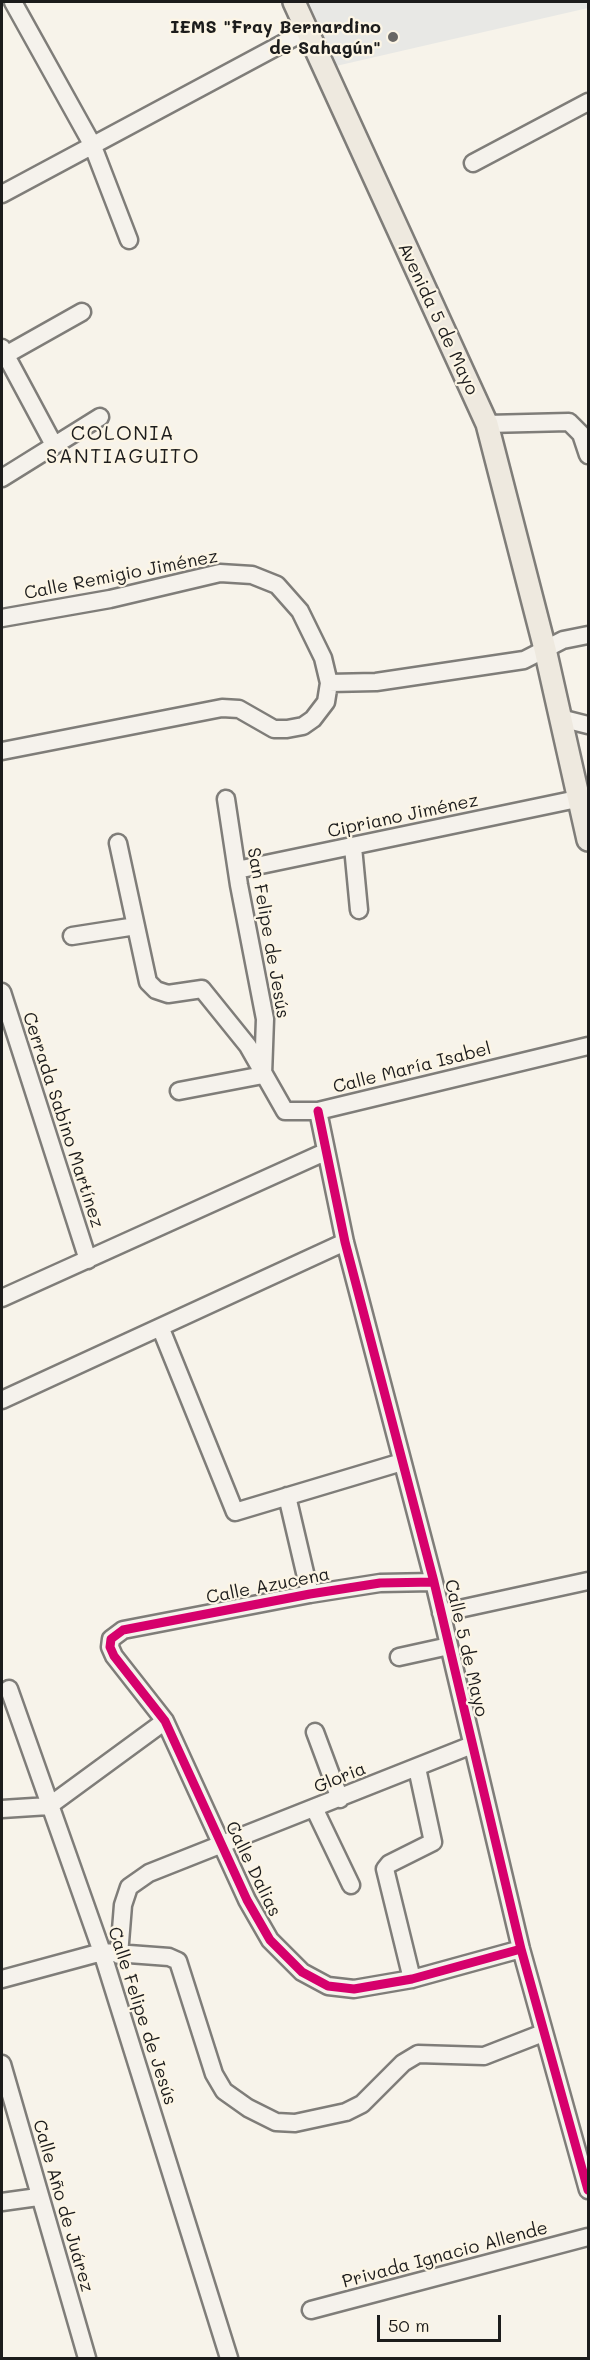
<!DOCTYPE html>
<html>
<head>
<meta charset="utf-8">
<style>
	body { margin:0 }
	#map { position:relative; width:590px; height:2360px; overflow:hidden; background:#f7f3ea; font-family:Mali,sans-serif }
	canvas { display:block }
	.frame { position:absolute; inset:0; border:3px solid #1c1c1c; pointer-events:none }
	.scale { position:absolute; left:377px; top:2315px; width:124px; height:27px; box-sizing:border-box; border:3px solid #1c1c1c; border-top:0; padding-left:8px; font-size:18px; line-height:21px; white-space:nowrap; color:#1c1c1c; -webkit-text-stroke:4px #fcf5e5; paint-order:stroke }
</style>
</head>
<body>
<div id="map">
<canvas width="590" height="2360"></canvas>
<div class="frame"></div>
<div class="scale">50 m</div>
</div>
<script>
const g = document.querySelector('canvas').getContext('2d');
g.lineJoin = 'round';
function fill(path, color) { g.fillStyle = color; g.fill(path, 'evenodd'); }
const poly = rows => new Path2D(rows.map(r => 'M' + r).join(''));
function stroke(path, color, width, dash) { g.strokeStyle = color; g.lineWidth = width; g.lineCap = dash ? 'butt' : 'round'; g.setLineDash(dash || []); g.stroke(path); }
function write(font, color, halo, rows, align = 'center') {
  g.font = font + ' Mali,sans-serif'; g.lineWidth = 4.5; g.setLineDash([]); g.textBaseline = 'middle'; g.strokeStyle = halo; g.fillStyle = color; for (const [text, x, y, turn = 0] of rows) {
    g.save(); g.translate(x, y); g.rotate((+turn || 0) * Math.PI / 180); g.textAlign = isNaN(turn) ? turn : align; if (halo) g.strokeText(text, 0, 0); g.fillText(text, 0, 0); g.restore();
  }
}
const built = poly([
	[307,2,588,2,588,8,336,66]
]);
const minor = poly([
	[13,2,92,144,129,240],
	[473,163,588,102],
	[2,194,306,31],
	[2,348,54,445],
	[2,357,82,312],
	[487,424,569,422,581,434,588,455],
	[2,478,100,417],
	[2,618,110,599,220,573,252,575,277,585,300,611,323,658,329,683,326,702,313,719,303,726,287,729,274,729,239,709,222,708,2,751],
	[329,683,376,682,524,660,563,640,588,635],
	[560,718,588,725],
	[226,799,239,885,265,1019,263,1075],
	[118,843,148,982,156,990,168,994,202,989,248,1046,285,1111,318,1111,588,1046],
	[353,847,359,910],
	[237,870,577,799],
	[72,936,136,926],
	[2,992,88,1260],
	[179,1091,263,1075],
	[318,1111,345,1242,434,1582,521,1949,588,2190],
	[2,1298,325,1152],
	[161,1329,235,1512,402,1462],
	[2,1400,345,1242],
	[287,1496,310,1594],
	[434,1582,380,1583,310,1594,123,1630,111,1639,110,1647,114,1656,165,1721,247,1900,270,1940,302,1972,328,1986,354,1989,412,1979,521,1949],
	[441,1613,588,1581],
	[399,1657,449,1646],
	[9,1689,102,1952,229,2358],
	[315,1732,340,1799],
	[2,1809,49,1806,165,1721],
	[315,1810,351,1885],
	[119,1955,123,1905,129,1887,149,1873,472,1745],
	[2,1979,102,1952,169,1957,178,1961,214,2074,224,2091,248,2108,276,2122,295,2123,346,2112,362,2104,403,2063,418,2054,484,2056,543,2033],
	[412,1979,385,1869,389,1864,433,1842,417,1768],
	[2,2064,87,2358],
	[2,2202,38,2197],
	[311,2310,588,2237]
]);
const major = poly([
	[294,2,487,424,545,649,588,840]
]);
const cycleway = poly([
	[318,1111,345,1242,434,1582,521,1949,588,2190],
	[434,1582,380,1583,310,1594,123,1630,111,1639,110,1647,114,1656,165,1721,247,1900,270,1940,302,1972,328,1986,354,1989,412,1979,521,1949]
]);
const markers = [
	[393,37,6,"#696764"]
];
const poiNames = [
	["IEMS \"Fray Bernardino",381,27],
	["de Sahagún\"",381,48]
];
const streetNames = [
	["Avenida 5 de Mayo",438,319,65],
	["Calle Remigio Jiménez",121,575,-11],
	["Cipriano Jiménez",403,816,-12],
	["San Felipe de Jesús",268,933,80],
	["Calle María Isabel",412,1068,-14],
	["Cerrada Sabino Martínez",63,1120,72],
	["Calle Azucena",268,1586,-11],
	["Calle 5 de Mayo",466,1648,77],
	["Gloria",340,1778,-22],
	["Calle Dalias",253,1869,64],
	["Calle Felipe de Jesús",142,2016,72],
	["Calle Año de Juárez",63,2206,74],
	["Privada Ignacio Allende",445,2255,-15]
];
const neighbourhoodNames = [
	["COLONIA",123,434],
	["SANTIAGUITO",123,457]
];
fill(built, '#e8e8e5');
stroke(minor, '#7f7d79', 21);
stroke(major, '#7f7d79', 26);
stroke(minor, '#f5f2ec', 16);
stroke(major, '#eee9df', 21);
stroke(cycleway, '#d6006c', 9);
for (const [x, y, r, color] of markers) { const dot = new Path2D(); dot.arc(x, y, r, 0, 2 * Math.PI); g.fillStyle = color; g.fill(dot); stroke(dot, '#fcf5e5', 2); }
write('bold 18px', '#1c1c1c', '#fcf5e5', poiNames, 'right');
write('18px', '#1c1c1c', '#fcf5e5', streetNames);
g.letterSpacing = '1.5px';
write('20px', '#1c1c1c', '#fcf5e5', neighbourhoodNames);
g.letterSpacing = '0px';
</script>
</body>
</html>
